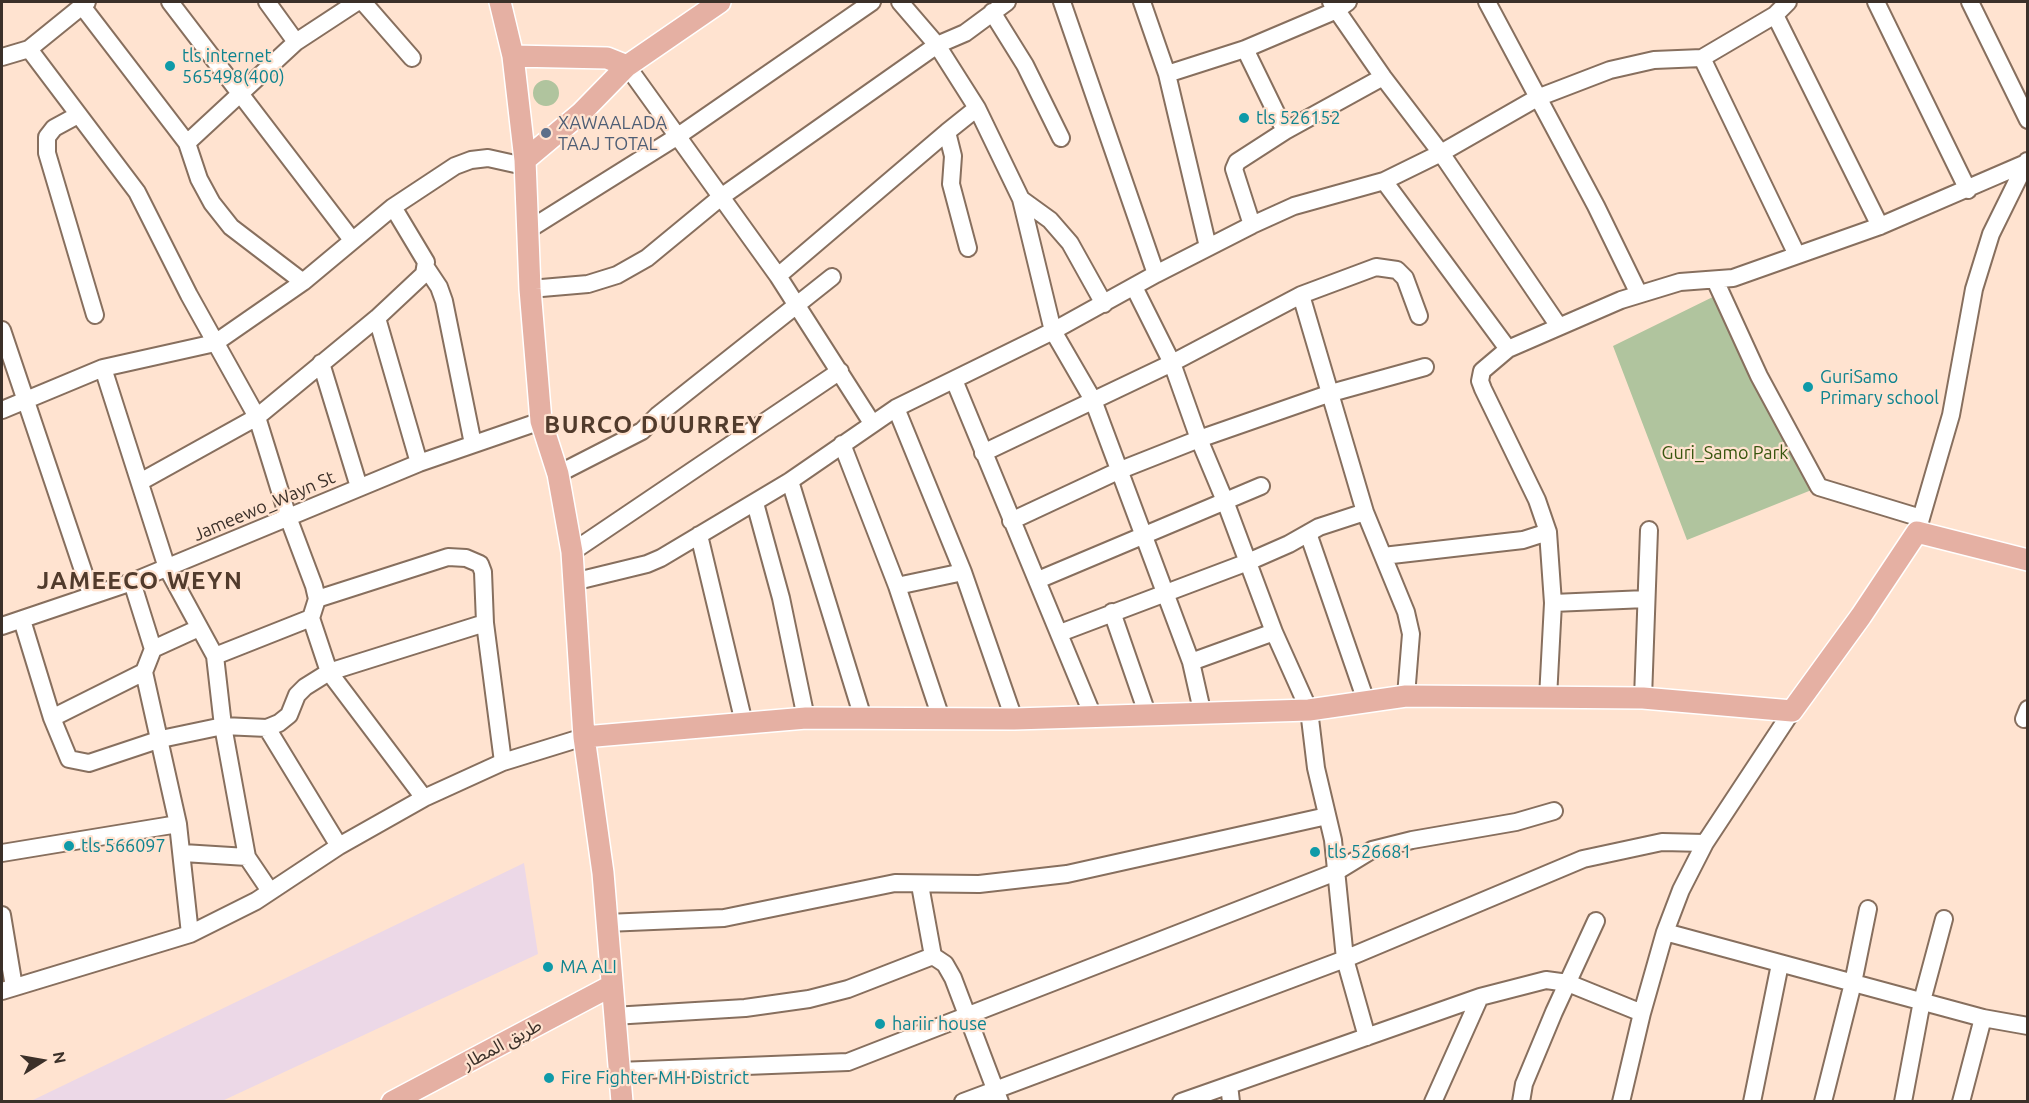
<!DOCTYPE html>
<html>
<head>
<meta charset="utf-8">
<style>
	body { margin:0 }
	#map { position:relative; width:2029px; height:1103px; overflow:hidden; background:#ffe3d0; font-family:Ubuntu,sans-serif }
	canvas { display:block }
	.frame { position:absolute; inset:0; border:3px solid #3b3029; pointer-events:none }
	.north { position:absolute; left:12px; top:1031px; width:60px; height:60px; -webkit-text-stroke:4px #ffe3d0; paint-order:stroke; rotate:79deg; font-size:16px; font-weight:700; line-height:24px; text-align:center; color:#3b3029 }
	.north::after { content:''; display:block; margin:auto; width:21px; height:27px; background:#3b3029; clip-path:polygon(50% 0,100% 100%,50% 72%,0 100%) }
</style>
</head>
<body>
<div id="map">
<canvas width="2029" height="1103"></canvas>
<div class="frame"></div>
<div class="north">N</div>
</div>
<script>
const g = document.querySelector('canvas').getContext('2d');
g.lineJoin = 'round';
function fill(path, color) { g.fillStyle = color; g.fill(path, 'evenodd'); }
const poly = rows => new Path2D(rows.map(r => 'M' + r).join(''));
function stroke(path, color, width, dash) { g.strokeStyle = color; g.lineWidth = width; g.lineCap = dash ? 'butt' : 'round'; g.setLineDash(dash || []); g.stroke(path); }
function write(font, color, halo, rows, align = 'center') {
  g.font = font + ' Ubuntu,"Noto Sans Arabic",sans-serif'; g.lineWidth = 4.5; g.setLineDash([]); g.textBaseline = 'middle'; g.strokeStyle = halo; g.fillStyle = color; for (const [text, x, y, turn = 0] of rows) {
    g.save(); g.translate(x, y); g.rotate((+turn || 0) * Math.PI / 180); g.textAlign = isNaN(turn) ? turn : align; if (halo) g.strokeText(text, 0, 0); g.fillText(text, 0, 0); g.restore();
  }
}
const industrial = poly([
	[524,863,538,954,222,1101,31,1101]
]);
const green = poly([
	'533 93a13 13 0 1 1 26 0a13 13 0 1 1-26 0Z',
	[1727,290,1819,487,1687,540,1613,346]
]);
const minor = poly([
	[170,2,352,240],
	[267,2,296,42],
	[363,2,412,58],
	[900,2,937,45,977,108,1021,199,1053,331,1093,400,1191,662,1203,715],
	[1062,2,1156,274],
	[1142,2,1167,74,1245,49,1337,10,1348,2],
	[1331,2,1383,77,1441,153,1558,325],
	[1487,2,1596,206,1639,294],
	[1876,2,1968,190],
	[1970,2,2028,120],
	[82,6,187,143,199,179,212,203,231,227,303,282],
	[992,12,1025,65,1061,138],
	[1775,15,1880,226],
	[29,49,137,192,189,295,257,417,288,517,314,586,317,599,311,618,329,672,424,798],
	[1245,49,1285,131],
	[2,57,29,49,87,2],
	[1702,58,1797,255],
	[627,66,778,276,872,423],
	[1167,74,1208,247],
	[78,115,54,128,47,137,47,153,95,315],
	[187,143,296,42,357,2],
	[1384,181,1508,349],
	[1021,199,1050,220,1070,243,1104,304],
	[1252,225,1234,169,1237,162,1285,131,1383,77],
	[528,230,678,136,872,2],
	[968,248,951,184,953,156,947,132,977,108],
	[427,269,439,287,444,301,473,444],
	[778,276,947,132],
	[1715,280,1759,376,1819,487,1921,518],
	[1134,287,1172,363,1199,439,1225,501,1274,632,1309,710,1316,768,1333,840,1345,959,1367,1037],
	[530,289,588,284,617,275,647,258,721,197,937,45,965,33,1007,2],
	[1301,295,1365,512,1383,556],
	[377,318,419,463],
	[2,330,91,594],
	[321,363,359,487],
	[103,368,167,568,215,656,223,726,247,857,270,891],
	[954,380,1093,716],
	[896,408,963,572,1014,719],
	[2,410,103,368,215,343,303,282,393,207,455,166,471,160,488,158,524,166],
	[842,444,897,586,941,718],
	[983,453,1172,363,1301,295,1376,267,1397,270,1405,278,1419,316],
	[558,474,642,431,658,415,832,277],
	[790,481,863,718],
	[140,482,257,417,377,318,424,274,426,262,393,207],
	[755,503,781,598,806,718],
	[1011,521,1118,471,1199,439,1331,393,1425,367],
	[1548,532,1553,603,1548,698],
	[1917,532,1951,415,1974,289,1991,234,2027,161],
	[1308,533,1366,701],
	[699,535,744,723],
	[572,552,840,371],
	[1038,580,1261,486],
	[132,582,153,649,144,672,178,824,190,934],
	[573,582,647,564,661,558,790,481,896,408,1053,331,1156,274,1252,225,1294,206,1384,181,1441,153,1537,98,1610,70,1654,60,1702,58,1775,15,1788,2],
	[897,586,963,572],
	[317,599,448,557,466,558,480,564,483,572,485,623],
	[1553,603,1646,599],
	[1112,612,1147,713],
	[22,620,52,718,69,759,89,763,161,739,223,726,267,728,339,846],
	[2,626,132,582,419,463,541,421],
	[1060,633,1248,562,1289,544,1319,527,1365,512],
	[153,649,199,628],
	[215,656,311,618],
	[1191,662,1274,632],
	[1406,696,1411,634,1406,612,1383,556,1523,540,1548,532,1537,500,1483,389,1480,381,1482,371,1508,349,1621,300,1680,282,1733,278,1880,226,2026,163],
	[1643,698,1649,530],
	[52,718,144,672],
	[2024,719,2028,709],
	[267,728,279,723,289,715,297,695,305,687,329,672,485,623,503,762],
	[2,853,178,824],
	[183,853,247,857],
	[920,885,933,956],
	[2,915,14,987],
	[606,923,724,918,895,883,979,884,1067,874,1327,816],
	[1665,932,1983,1018,1961,1102],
	[2,991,190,934,256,901,339,846,424,798,503,762,584,737],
	[613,1016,745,1008,809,999,848,989,933,956,945,964,953,978,1000,1102],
	[1983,1018,2028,1026],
	[618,1071,848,1062,1336,872,1372,850,1412,840,1516,822,1554,811],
	[1229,1085,1231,1102],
	[963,1102,1345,959,1583,859,1662,842,1705,843],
	[1181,1102,1480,997,1546,980,1568,983,1642,1013],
	[1433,1102,1480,997],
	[1521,1102,1524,1084,1554,1012,1596,921],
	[1621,1102,1642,1013,1665,932,1681,890,1705,843,1792,711],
	[1752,1102,1780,964],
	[1823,1102,1853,983,1868,909],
	[1903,1102,1922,1001,1944,919]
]);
const major = poly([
	[500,2,513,56,525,160,530,289,541,421,558,474,572,552,584,737,603,873,622,1102],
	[513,56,607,58,627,66],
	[525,160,581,113,627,66,720,2],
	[584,737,806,718,1014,719,1309,710,1406,696,1643,698,1792,711,1861,616,1917,532,2028,560],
	[392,1102,611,986]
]);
const markers = [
	[170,66,6,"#0f9aa8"],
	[1244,118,6,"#0f9aa8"],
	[546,133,6,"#5c6f8a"],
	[1808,387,6,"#0f9aa8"],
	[69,846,6,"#0f9aa8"],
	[1315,852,6,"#0f9aa8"],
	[548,967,6,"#0f9aa8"],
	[880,1024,6,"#0f9aa8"],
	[549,1078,6,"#0f9aa8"]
];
const cultureNames = [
	["tls internet",182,56],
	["565498(400)",182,77],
	["tls 526152",1256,118],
	["GuriSamo",1820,377],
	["Primary school",1820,398],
	["tls 566097",81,846],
	["tls 526681",1327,852],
	["MA ALI",560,967],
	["hariir house",892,1024],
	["Fire Fighter MH District",561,1078]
];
const serviceNames = [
	["XAWAALADA",558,123],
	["TAAJ TOTAL",558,144]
];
const parkNames = [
	["Guri_Samo Park",1725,453]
];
const streetNames = [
	["Jameewo_Wayn St",264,506,-23],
	["طريق المطار",502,1044,-28]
];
const districtNames = [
	["BURCO DUURREY",654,425],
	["JAMEECO WEYN",140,581]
];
fill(industrial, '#ecd8e7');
fill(green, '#b0c49e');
stroke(minor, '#876f5e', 20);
stroke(major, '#fff', 24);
stroke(minor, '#fff', 16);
stroke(major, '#e5b0a3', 21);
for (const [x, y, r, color] of markers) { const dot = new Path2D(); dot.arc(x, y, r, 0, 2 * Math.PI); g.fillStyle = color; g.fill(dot); stroke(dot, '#ffe3d0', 2); }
write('18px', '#0d838f', '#ffe3d0', cultureNames, 'left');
write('18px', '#4e5e75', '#ffe3d0', serviceNames, 'left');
write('18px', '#38560e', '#ffe3d0', parkNames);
write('18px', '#3b3029', '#ffe3d0', streetNames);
g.letterSpacing = '1.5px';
write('bold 24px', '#513b2c', '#ffe3d0', districtNames);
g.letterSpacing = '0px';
</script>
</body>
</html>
